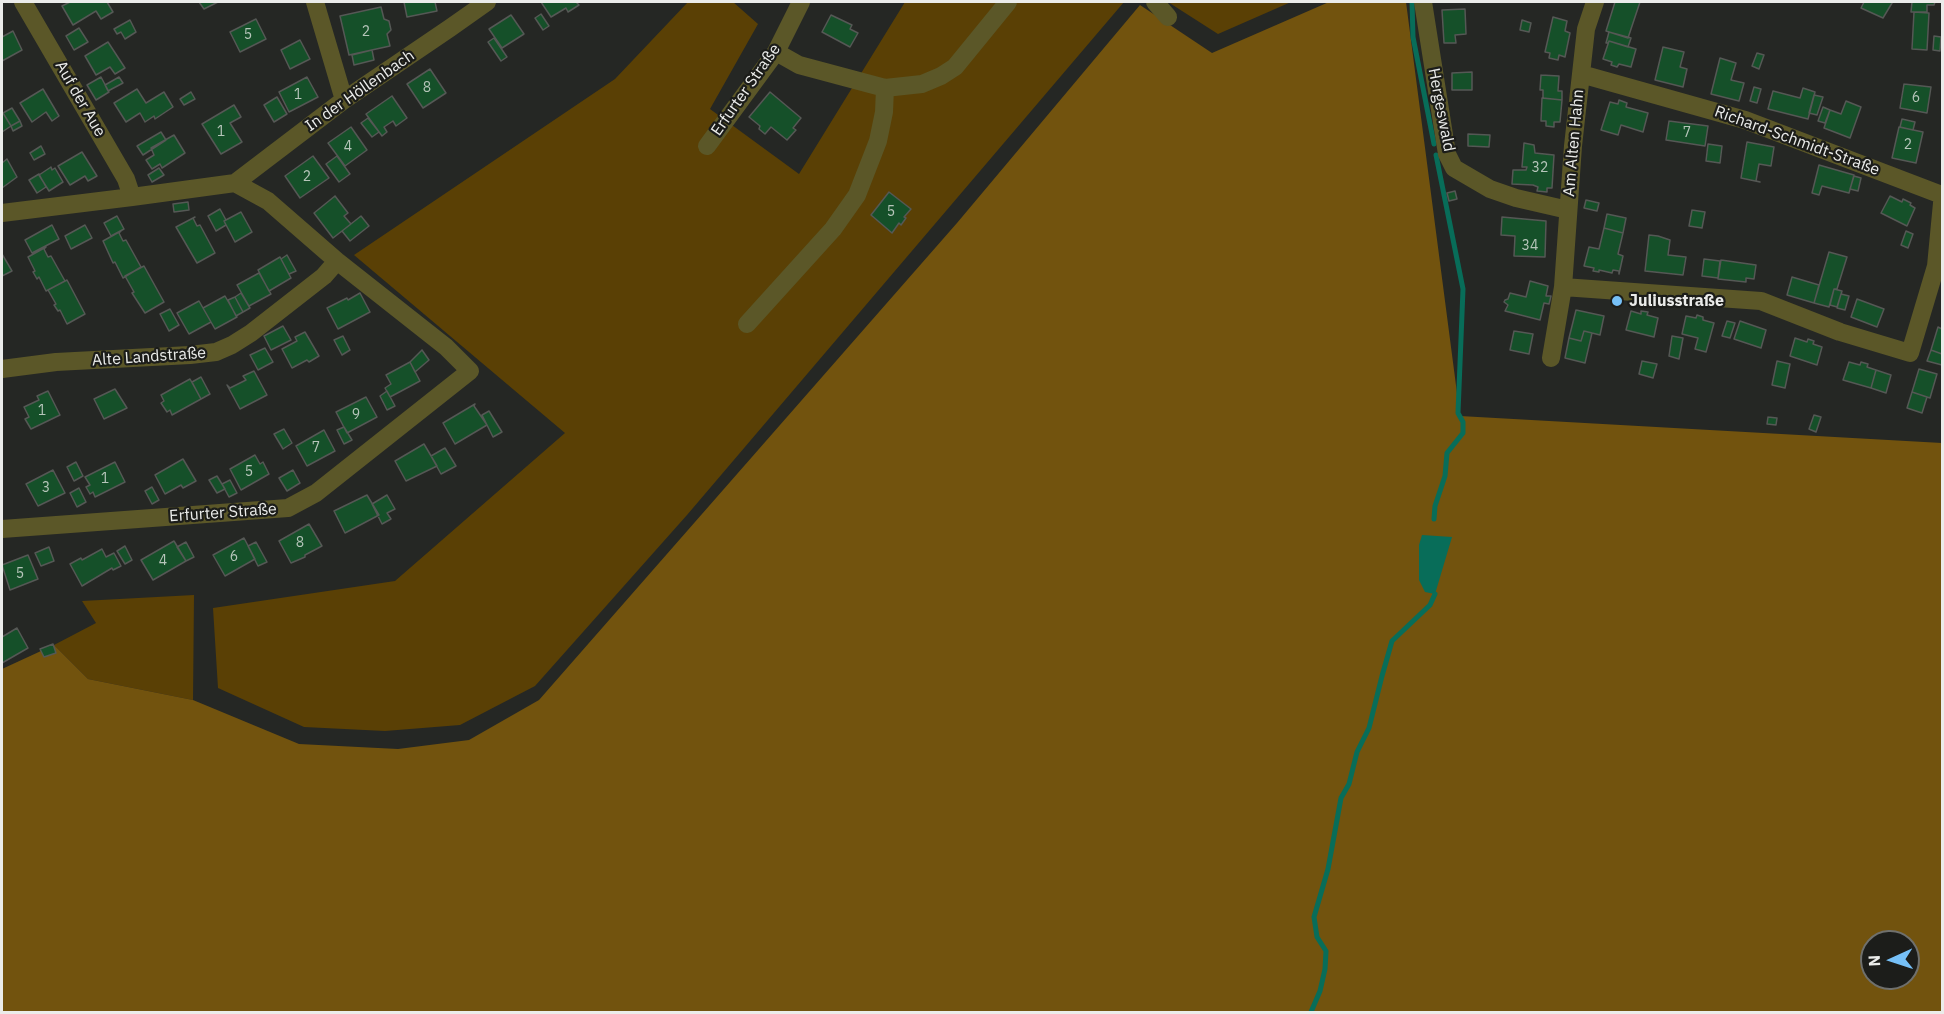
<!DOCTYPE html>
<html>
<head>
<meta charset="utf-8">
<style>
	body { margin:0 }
	#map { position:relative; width:1944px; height:1014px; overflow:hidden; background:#252724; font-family:"IBM Plex Sans",sans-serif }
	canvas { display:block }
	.frame { position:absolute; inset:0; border:3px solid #ebecea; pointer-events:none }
	.north { position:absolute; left:1860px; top:930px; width:60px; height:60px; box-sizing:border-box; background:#1c1d1a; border:2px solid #6f706d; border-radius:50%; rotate:267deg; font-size:16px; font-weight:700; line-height:24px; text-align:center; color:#ebecea }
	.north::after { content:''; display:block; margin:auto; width:21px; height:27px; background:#76c0f7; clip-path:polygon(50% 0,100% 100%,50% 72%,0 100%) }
</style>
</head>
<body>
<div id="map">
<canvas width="1944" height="1014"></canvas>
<div class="frame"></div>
<div class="north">N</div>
</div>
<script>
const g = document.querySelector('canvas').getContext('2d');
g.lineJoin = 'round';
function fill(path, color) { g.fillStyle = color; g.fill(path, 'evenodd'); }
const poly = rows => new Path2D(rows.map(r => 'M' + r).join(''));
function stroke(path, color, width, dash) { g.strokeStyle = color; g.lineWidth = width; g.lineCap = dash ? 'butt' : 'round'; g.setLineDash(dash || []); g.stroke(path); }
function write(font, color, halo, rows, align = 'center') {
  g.font = font + ' "IBM Plex Sans",sans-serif'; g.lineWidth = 4.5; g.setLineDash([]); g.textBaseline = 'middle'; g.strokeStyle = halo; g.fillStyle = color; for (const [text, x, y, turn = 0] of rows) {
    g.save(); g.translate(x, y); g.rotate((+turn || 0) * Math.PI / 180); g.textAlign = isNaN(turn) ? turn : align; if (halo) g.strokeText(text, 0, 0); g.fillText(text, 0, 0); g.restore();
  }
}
const green = poly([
	[688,2,733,2,758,24,710,109,799,174,905,2,1124,2,687,515,535,686,460,725,385,731,304,727,218,688,213,608,395,581,565,433,354,255,615,79],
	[1168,2,1291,2,1218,34],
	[194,595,193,700,88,679,54,645,96,623,82,601]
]);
const forest = poly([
	[1329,2,1406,2,1460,416,1942,443,1942,1012,2,1012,2,669,54,645,88,679,193,700,299,744,398,749,469,740,539,700,957,223,1140,5,1212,53],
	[1872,942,1908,942,1908,978,1872,978]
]);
const water = poly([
	[1422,535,1452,537,1435,594,1425,592,1419,580,1419,545]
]);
const stream = poly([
	[1412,2,1413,37,1434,144],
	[1434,519,1435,506,1445,476,1447,453,1463,433,1463,422,1458,413,1463,289,1436,155],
	[1311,1012,1320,991,1325,969,1326,951,1317,937,1314,917,1328,869,1341,798,1349,784,1357,752,1369,728,1382,676,1392,641,1430,605,1435,594]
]);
const building = poly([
	[70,2,107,2,113,12,101,19,96,11,73,25,62,6,70,2],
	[199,2,218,2,204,9,199,2],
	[404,2,435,2,437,11,407,17,404,2],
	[541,2,576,2,579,5,568,12,566,8,551,17,541,2],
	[1615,2,1640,2,1628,38,1606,31,1615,2],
	[1864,2,1891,2,1892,3,1883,18,1861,8,1864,2],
	[1912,2,1935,2,1934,5,1927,5,1927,12,1911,12,1912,2],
	[381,7,384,19,389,21,391,30,387,34,390,46,349,55,340,16,381,7],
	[1465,9,1466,34,1455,35,1456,43,1444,43,1442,10,1465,9],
	[1914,12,1929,13,1927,50,1912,49,1914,12],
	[541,14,549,26,543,30,535,18,541,14],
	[511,15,524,34,502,48,489,29,511,15],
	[831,15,852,25,850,29,858,33,850,47,822,32,831,15],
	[1553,17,1567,21,1565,31,1570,33,1565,57,1559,55,1558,60,1549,58,1550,53,1545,52,1553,17],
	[256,19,266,39,240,52,230,32,256,19],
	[130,20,136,32,125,39,121,32,117,34,114,29,130,20],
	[1522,20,1531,23,1529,32,1520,30,1522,20],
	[79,28,88,42,74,50,66,36,79,28],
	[13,31,22,50,2,61,2,37,13,31],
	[1609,32,1631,38,1628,47,1609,41,1608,43,1606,43,1609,32],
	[1934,36,1941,37,1940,51,1933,50,1934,36],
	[494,38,507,57,501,61,488,42,494,38],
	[300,40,310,59,290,69,281,50,300,40],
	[1609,41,1636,49,1631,67,1619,64,1617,67,1611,65,1612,62,1603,59,1609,41],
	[108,42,125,68,115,74,110,67,96,75,85,56,108,42],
	[1663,47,1684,52,1680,67,1687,69,1683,87,1655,80,1663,47],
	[372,50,374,60,354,65,352,55,372,50],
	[1757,53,1764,55,1759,69,1752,66,1757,53],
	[1720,58,1736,63,1731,80,1744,83,1739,101,1711,94,1720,58],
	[430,69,446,93,423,108,407,84,430,69],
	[1472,72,1472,90,1452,90,1452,73,1472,72],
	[1541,75,1559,76,1558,91,1562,91,1562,100,1543,98,1543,90,1540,90,1541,75],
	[101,77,109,92,96,100,87,85,101,77],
	[119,77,123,83,108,91,105,85,119,77],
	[307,77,318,97,289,112,279,92,307,77],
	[1904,84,1931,87,1927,113,1900,108,1904,84],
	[1754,87,1761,89,1757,103,1750,101,1754,87],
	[1803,88,1815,92,1808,119,1768,109,1773,91,1800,98,1803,88],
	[43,89,59,116,52,121,46,112,32,122,20,103,43,89],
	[137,89,146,103,164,92,173,107,155,119,154,116,145,122,140,113,126,122,114,103,137,89],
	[191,92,195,99,184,105,180,99,191,92],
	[770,92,801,118,793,128,796,130,787,140,771,127,765,134,759,129,760,126,749,117,770,92],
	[1814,95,1823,97,1817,115,1809,113,1814,95],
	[392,96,407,118,396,126,393,121,384,127,387,132,382,136,366,114,392,96],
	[277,97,287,114,274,122,264,105,277,97],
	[1542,98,1562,100,1560,122,1554,122,1554,127,1546,126,1546,121,1541,121,1542,98],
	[1619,100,1627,103,1626,107,1648,113,1643,132,1621,125,1618,135,1601,130,1610,102,1618,104,1619,100],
	[1846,101,1861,107,1850,138,1824,128,1830,110,1841,114,1846,101],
	[234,105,241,117,230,123,242,142,221,154,202,124,234,105],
	[1823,107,1830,110,1825,123,1818,121,1823,107],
	[12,108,20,121,11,126,3,113,12,108],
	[3,113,11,126,2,132,2,114,3,113],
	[368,118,379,132,372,137,361,123,368,118],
	[1902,119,1915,122,1913,130,1900,127,1902,119],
	[20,121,22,126,13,131,11,126,20,121],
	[1669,121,1708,126,1705,146,1666,140,1669,121],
	[351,127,367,150,345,166,328,143,351,127],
	[1899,127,1923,132,1916,163,1892,158,1899,127],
	[161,132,166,140,143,155,137,146,161,132],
	[1468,134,1490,135,1489,147,1468,146,1468,134],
	[174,135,185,153,162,168,160,164,152,169,146,160,154,155,151,148,174,135],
	[1747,142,1774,147,1771,166,1759,164,1756,181,1760,182,1741,178,1747,142],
	[1524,143,1534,145,1535,153,1554,155,1552,188,1547,188,1547,192,1537,191,1538,187,1533,185,1512,184,1513,170,1526,170,1527,167,1522,167,1524,143],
	[1708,144,1722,146,1720,163,1706,161,1708,144],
	[41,146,45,154,34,160,30,153,41,146],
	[82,152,97,176,88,181,85,176,70,185,58,166,82,152],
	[313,156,329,178,300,198,285,176,313,156],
	[337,156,350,174,339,182,326,164,337,156],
	[7,159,17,177,2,188,2,163,7,159],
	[1819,165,1854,175,1849,193,1822,186,1819,195,1812,193,1819,165],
	[51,167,52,170,55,168,63,182,49,191,39,175,51,167],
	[159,168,164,175,152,182,148,175,159,168],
	[39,174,46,187,37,193,29,180,39,174],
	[1854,176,1861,178,1858,191,1850,189,1854,176],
	[1455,191,1457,199,1449,201,1447,193,1455,191],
	[889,192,911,209,904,217,906,218,901,225,899,223,892,233,871,215,889,192],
	[335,196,348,213,344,216,351,224,333,238,314,213,335,196],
	[1890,196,1902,202,1903,199,1911,203,1910,205,1915,208,1907,226,1881,213,1890,196],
	[1586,200,1599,203,1597,211,1584,208,1586,200],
	[188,202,189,210,174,212,173,204,188,202],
	[220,209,226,220,224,221,226,225,216,231,208,216,220,209],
	[1692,210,1705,212,1702,228,1689,226,1692,210],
	[241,212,252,232,235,242,224,221,241,212],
	[1607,214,1626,218,1623,233,1604,228,1607,214],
	[117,216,124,229,111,236,104,223,117,216],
	[361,216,369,226,350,241,342,231,361,216],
	[195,217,193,218,197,226,200,225,215,253,197,263,176,227,195,217],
	[1502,217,1546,221,1545,257,1514,256,1515,236,1501,235,1502,217],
	[52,225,59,239,32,253,25,240,52,225],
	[85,225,92,238,71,249,65,236,85,225],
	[1604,228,1623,233,1618,254,1623,256,1619,274,1619,271,1613,270,1612,273,1599,270,1599,272,1593,271,1594,268,1584,266,1589,247,1599,249,1604,228],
	[121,231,119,233,123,241,126,240,141,267,123,278,115,262,113,263,103,241,121,231],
	[1906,231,1913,234,1908,248,1901,245,1906,231],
	[1649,235,1658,236,1670,240,1668,255,1686,257,1683,275,1645,271,1649,235],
	[46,247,44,249,48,257,51,256,65,281,46,291,39,277,37,279,33,272,35,271,28,257,46,247],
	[1829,252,1847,257,1837,289,1834,289,1829,307,1814,303,1829,252],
	[2,254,12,271,2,276,2,254],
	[287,255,296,271,289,274,281,259,287,255],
	[280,257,291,278,269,291,258,270,280,257],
	[1704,259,1720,261,1718,278,1702,276,1704,259],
	[1721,260,1756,265,1754,279,1746,278,1746,282,1718,279,1721,260],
	[144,266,164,302,145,313,132,293,134,292,125,276,144,266],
	[259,273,271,294,249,306,237,285,259,273],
	[1792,277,1819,285,1814,303,1787,295,1792,277],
	[67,280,85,314,67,324,60,310,58,311,54,305,56,304,48,290,67,280],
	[1530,281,1548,286,1546,296,1551,296,1549,304,1544,303,1540,320,1505,311,1508,305,1504,302,1505,300,1508,299,1510,293,1526,297,1530,281],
	[1834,289,1842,291,1837,307,1830,305,1834,289],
	[241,293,250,308,243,312,235,297,241,293],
	[360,293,370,312,338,329,327,308,347,298,348,300,360,293],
	[1841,294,1849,296,1845,310,1837,308,1841,294],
	[225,296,237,317,215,329,203,308,225,296],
	[235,297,243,312,236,316,228,300,235,297],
	[1857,299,1884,309,1877,327,1851,317,1857,299],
	[199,301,211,322,189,334,177,313,199,301],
	[170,309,179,325,169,331,160,314,170,309],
	[1576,310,1604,316,1600,335,1584,331,1581,341,1569,338,1576,310],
	[1631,311,1641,314,1641,311,1648,312,1647,315,1658,318,1654,337,1626,330,1631,311],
	[1697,315,1703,317,1703,320,1714,323,1706,352,1695,349,1698,338,1682,334,1686,316,1696,318,1697,315],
	[1727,321,1735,323,1730,338,1722,336,1727,321],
	[1740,321,1766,330,1761,348,1734,339,1740,321],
	[283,326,291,340,271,350,264,336,283,326],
	[1938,327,1942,329,1942,354,1931,350,1938,327],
	[1514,331,1533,334,1529,354,1510,350,1514,331],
	[1584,331,1592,333,1585,363,1565,358,1569,338,1581,341,1584,331],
	[305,332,319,356,309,362,307,360,292,368,282,349,297,341,295,337,305,332],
	[343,336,350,350,342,355,334,340,343,336],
	[1672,336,1683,338,1679,359,1669,356,1672,336],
	[1795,338,1807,342,1808,339,1814,341,1813,344,1822,347,1817,365,1790,356,1795,338],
	[265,348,273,362,258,370,250,355,265,348],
	[422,350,429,360,415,372,410,362,422,350],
	[1931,350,1942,354,1942,365,1927,361,1931,350],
	[1642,361,1657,364,1653,378,1639,374,1642,361],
	[1777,361,1790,364,1785,388,1772,385,1777,361],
	[410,362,420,381,390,397,385,388,391,384,386,375,410,362],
	[1849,362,1860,365,1861,362,1868,364,1867,367,1876,370,1871,388,1843,380,1849,362],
	[1919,369,1937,374,1930,398,1912,392,1919,369],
	[1876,370,1891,375,1886,393,1871,388,1876,370],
	[254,371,267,395,240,409,227,385,230,388,246,380,243,376,254,371],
	[201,377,210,394,201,399,192,382,201,377],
	[190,379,201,399,172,415,170,410,167,412,161,403,164,401,161,395,190,379],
	[115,389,127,408,104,419,94,399,115,389],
	[48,391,60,415,31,429,25,419,29,417,24,407,39,400,37,396,48,391],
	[387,391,395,406,387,410,380,396,387,391],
	[1912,392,1927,397,1922,413,1907,408,1912,392],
	[366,397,377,417,347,433,336,412,366,397],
	[475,404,474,406,487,425,455,444,443,423,475,404],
	[489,411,502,432,493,437,482,415,489,411],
	[1814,415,1821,417,1816,432,1809,429,1814,415],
	[1768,417,1777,418,1776,425,1767,424,1768,417],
	[344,427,352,440,344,444,337,430,344,427],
	[284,429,292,443,283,449,274,434,284,429],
	[324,430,335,451,307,466,296,446,324,430],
	[424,444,437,466,406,481,395,461,424,444],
	[445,448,456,466,441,474,431,456,445,448],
	[255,455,260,464,263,462,269,474,241,490,230,469,255,455],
	[183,459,196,481,183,488,181,485,165,494,155,475,183,459],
	[76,462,83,476,74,481,67,467,76,462],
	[115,462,125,482,95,497,93,492,90,494,86,487,90,485,85,477,115,462],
	[53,470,65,493,38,506,26,484,53,470],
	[293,470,300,483,287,491,279,478,293,470],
	[217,476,225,489,217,493,209,480,217,476],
	[230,480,237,493,229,497,222,484,230,480],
	[152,487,159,500,152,504,145,491,152,487],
	[79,488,86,502,77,507,70,493,79,488],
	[367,495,379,515,345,533,334,511,367,495],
	[387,495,395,509,387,513,391,519,382,524,372,504,387,495],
	[309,524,322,546,305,555,305,557,291,563,279,541,309,524],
	[244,538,255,559,225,576,213,555,244,538],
	[174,541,186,561,153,580,141,560,174,541],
	[186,542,194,557,186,561,177,547,186,542],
	[256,542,267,562,258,566,248,546,256,542],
	[125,546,132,560,125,564,117,551,125,546],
	[49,547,54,561,41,566,35,553,49,547],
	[102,549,106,557,114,553,121,566,113,570,112,568,82,586,70,564,81,558,82,560,102,549],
	[28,555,38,579,10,590,2,565,28,555],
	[17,628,28,648,2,663,2,637,17,628],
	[53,644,56,653,44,657,40,649,53,644]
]);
const minor = poly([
	[23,2,126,179,132,197,235,183],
	[315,2,344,100],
	[1155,2,1168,17],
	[1423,2,1447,154,1454,168,1490,189,1516,198,1568,210],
	[776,52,799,65,885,88,922,84,941,76,955,67,1008,2],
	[1581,74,1745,120,1942,195],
	[707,146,776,52,801,2],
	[235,183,344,100,450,28,487,2],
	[2,213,132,197],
	[1563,287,1573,146,1586,29,1595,2],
	[747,324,833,229,857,195,878,141,884,112,885,88],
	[1551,358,1563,287,1761,301,1840,332,1910,353,1936,266,1942,203],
	[2,369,56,362,190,355,216,352,232,345,251,333,324,276,337,261],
	[2,529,288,508,316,493,470,371,446,347,337,261,268,201,235,183]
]);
const markers = [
	[1617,301,6,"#76c0f7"]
];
const numberNames = [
	["2",366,32],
	["5",248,35],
	["8",427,88],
	["1",298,95],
	["6",1916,98],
	["1",221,132],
	["7",1687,133],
	["2",1908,145],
	["4",348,147],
	["32",1540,168],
	["2",307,177],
	["5",891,212],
	["34",1530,246],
	["1",42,411],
	["9",356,415],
	["7",316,448],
	["5",249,472],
	["1",105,479],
	["3",46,488],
	["8",300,543],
	["6",234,557],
	["4",163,561],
	["5",20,574]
];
const streetNames = [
	["Erfurter Straße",746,90,-55],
	["In der Höllenbach",360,91,-35],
	["Auf der Aue",80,99,60],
	["Hergeswald",1441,110,79],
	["Richard-Schmidt-Straße",1797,141,20],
	["Am Alten Hahn",1574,143,-85],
	["Alte Landstraße",149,357,-4],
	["Erfurter Straße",223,513,-4]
];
const poiNames = [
	["Juliusstraße",1629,301]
];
fill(green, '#5a4005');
fill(forest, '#72530e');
fill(water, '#086d59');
stroke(stream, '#086d59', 5);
fill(building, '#155029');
stroke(building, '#555855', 1.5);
stroke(minor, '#5b5728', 18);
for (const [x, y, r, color] of markers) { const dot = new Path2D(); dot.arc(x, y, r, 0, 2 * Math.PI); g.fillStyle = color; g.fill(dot); stroke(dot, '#1c1d1a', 2); }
write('14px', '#b6c5ba', null, numberNames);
write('16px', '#ebecea', '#1c1d1a', streetNames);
write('bold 16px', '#ebecea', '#1c1d1a', poiNames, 'left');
</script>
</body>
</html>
